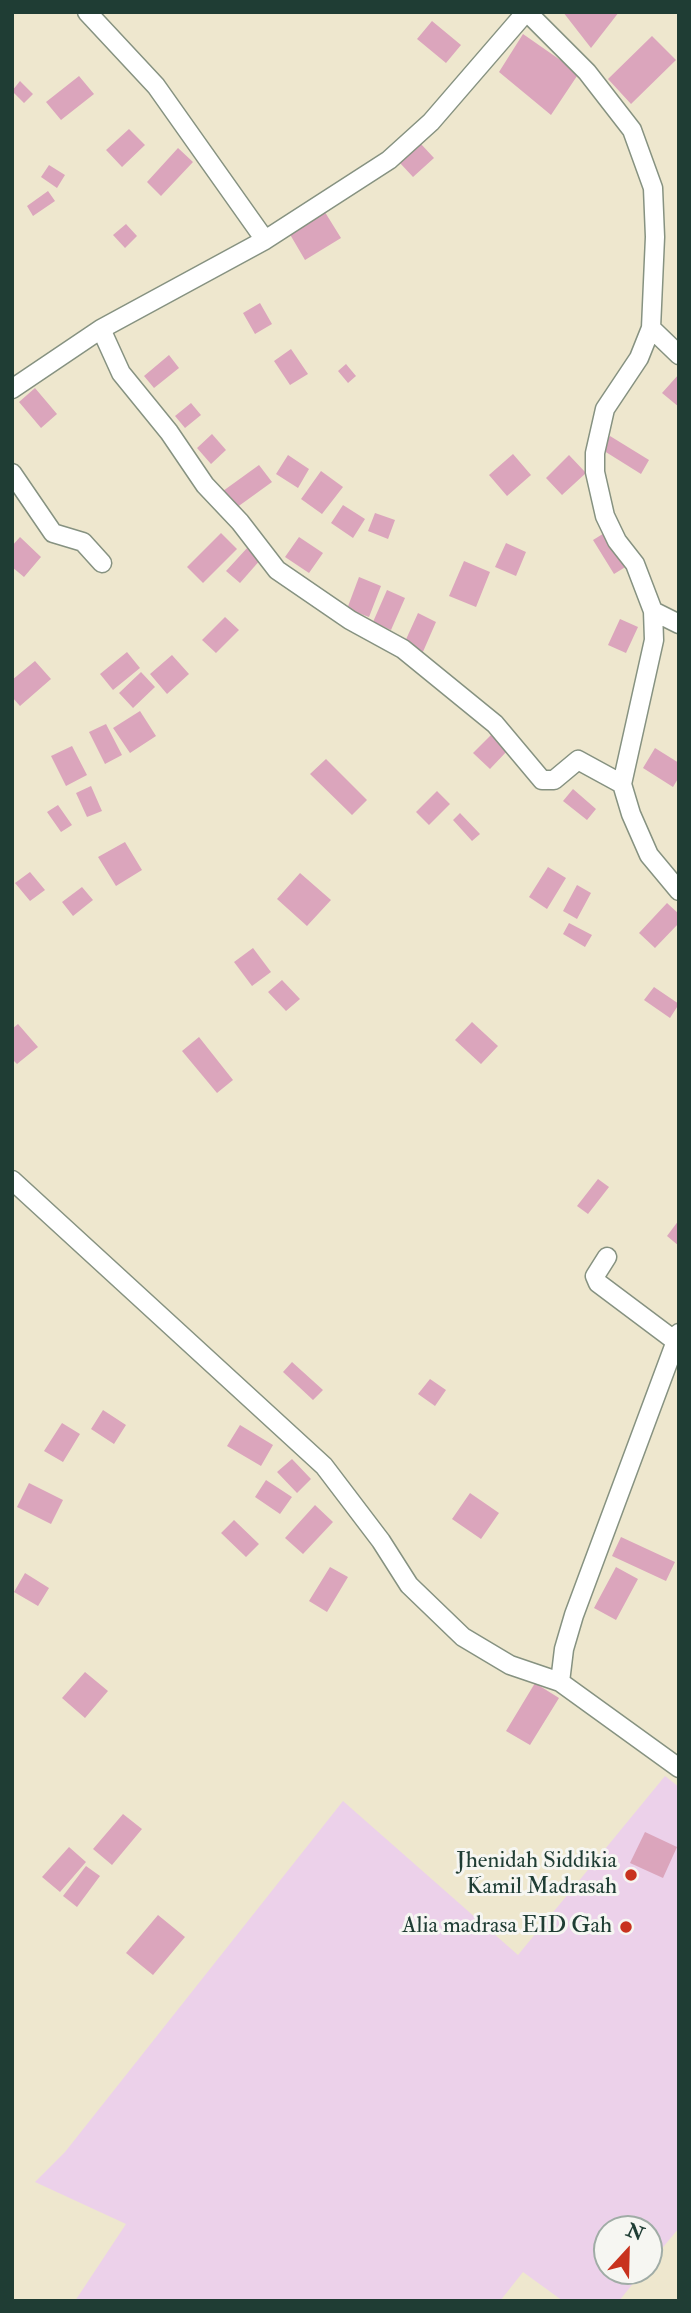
<!DOCTYPE html>
<html>
<head>
<meta charset="utf-8">
<style>
	body { margin:0 }
	#map { position:relative; width:691px; height:2313px; overflow:hidden; background:#eee7ce; font-family:"IM FELL Double Pica",serif }
	canvas { display:block }
	.frame { position:absolute; inset:0; border:14px solid #1f3d34; pointer-events:none }
	.north { position:absolute; left:593px; top:2215px; width:70px; height:70px; box-sizing:border-box; background:#f6f6f2; border:2px solid #a0aca6; border-radius:50%; rotate:22deg; font-size:19px; font-weight:700; line-height:28px; text-align:center; color:#1f3d34 }
	.north::after { content:''; display:block; margin:auto; width:24px; height:32px; background:#c8321e; clip-path:polygon(50% 0,100% 100%,50% 72%,0 100%) }
</style>
</head>
<body>
<div id="map">
<canvas width="691" height="2313"></canvas>
<div class="frame"></div>
<div class="north">N</div>
</div>
<script>
const g = document.querySelector('canvas').getContext('2d');
g.lineJoin = 'round';
function fill(path, color) { g.fillStyle = color; g.fill(path, 'evenodd'); }
const poly = rows => new Path2D(rows.map(r => 'M' + r).join(''));
function stroke(path, color, width, dash) { g.strokeStyle = color; g.lineWidth = width; g.lineCap = dash ? 'butt' : 'round'; g.setLineDash(dash || []); g.stroke(path); }
function write(font, color, halo, rows, align = 'center') {
  g.font = font + ' "IM FELL Double Pica",serif'; g.lineWidth = 6; g.setLineDash([]); g.textBaseline = 'middle'; g.strokeStyle = halo; g.fillStyle = color; for (const [text, x, y, turn = 0] of rows) {
    g.save(); g.translate(x, y); g.rotate((+turn || 0) * Math.PI / 180); g.textAlign = isNaN(turn) ? turn : align; if (halo) g.strokeText(text, 0, 0); g.fillText(text, 0, 0); g.restore();
  }
}
const built = poly([
	[665,1776,679,1787,679,2228,649,2264,649,2229,607,2229,607,2271,643,2271,619,2301,563,2301,523,2272,500,2301,75,2301,126,2224,35,2182,65,2152,343,1801,518,1955]
]);
const building = poly([
	[563,12,619,12,591,48],
	[432,21,461,45,446,63,417,39],
	[523,34,579,73,551,115,499,72],
	[652,36,676,60,631,104,608,79],
	[79,76,94,94,61,120,46,102],
	[20,81,33,94,24,103,12,91],
	[129,129,145,145,122,167,106,150],
	[421,144,434,158,413,177,400,163],
	[178,148,193,162,161,196,147,182],
	[49,165,65,175,57,188,41,177],
	[48,191,55,201,33,216,27,206],
	[323,209,341,238,305,260,288,231],
	[126,224,137,236,125,248,113,235],
	[260,303,272,324,255,334,243,313],
	[291,349,308,374,290,385,274,361],
	[169,355,179,368,154,388,144,376],
	[346,364,356,376,348,383,338,371],
	[679,374,679,407,662,393],
	[35,388,57,414,41,428,19,402],
	[191,403,201,415,185,428,175,416],
	[212,434,226,450,211,464,197,448],
	[610,436,649,460,641,474,601,449],
	[513,454,531,475,507,496,489,475],
	[288,455,309,469,298,488,276,474],
	[569,455,586,473,562,495,546,478],
	[259,465,272,482,236,508,223,491],
	[321,471,343,487,322,514,301,499],
	[343,505,365,519,353,538,331,523],
	[375,513,395,520,388,539,368,531],
	[606,532,627,566,614,574,593,540],
	[221,533,237,549,203,583,187,567],
	[20,537,41,557,24,577,12,567,12,546],
	[299,537,323,553,309,573,285,557],
	[506,543,526,552,516,576,495,567],
	[248,547,261,559,240,583,226,571],
	[464,561,490,572,476,607,449,596],
	[359,577,381,586,369,617,347,609],
	[387,590,405,598,391,630,373,622],
	[418,613,436,622,422,654,403,646],
	[225,617,239,630,216,653,202,640],
	[620,619,638,627,626,653,608,645],
	[127,652,140,668,113,690,100,674],
	[172,655,189,674,167,694,150,674],
	[35,661,51,679,20,706,12,697,12,680],
	[141,672,155,687,133,708,119,693],
	[140,711,156,736,130,753,113,728],
	[106,724,122,755,105,764,89,732],
	[492,734,508,750,490,769,473,753],
	[72,746,87,775,66,786,51,756],
	[655,748,679,763,679,777,673,787,643,768],
	[326,759,367,800,352,815,310,774],
	[91,786,102,811,87,817,76,793],
	[573,789,596,809,587,820,563,801],
	[437,791,450,804,429,825,416,812],
	[58,805,72,825,61,832,47,812],
	[460,813,480,834,472,841,453,820],
	[125,842,142,870,116,886,98,857],
	[548,867,566,878,547,909,529,897],
	[30,872,45,890,30,901,15,883],
	[300,873,331,900,307,926,277,899],
	[577,885,591,893,577,919,563,911],
	[82,887,93,900,73,916,62,902],
	[667,903,679,914,679,923,655,948,639,933],
	[569,923,592,935,585,947,563,934],
	[253,948,271,972,252,986,234,962],
	[282,980,300,999,286,1011,268,992],
	[654,987,679,1004,670,1018,644,1000],
	[472,1022,498,1046,481,1064,455,1040],
	[18,1024,38,1047,17,1064,12,1059,12,1029],
	[199,1037,233,1080,217,1093,182,1051],
	[598,1179,609,1187,588,1214,577,1206],
	[679,1220,679,1246,667,1236],
	[292,1362,323,1390,313,1400,283,1372],
	[430,1379,446,1390,435,1406,418,1394],
	[103,1410,126,1425,114,1444,91,1429],
	[62,1423,80,1434,63,1462,44,1451],
	[240,1425,273,1445,261,1466,227,1446],
	[292,1459,311,1479,297,1493,277,1472],
	[266,1480,292,1497,280,1514,255,1497],
	[29,1483,63,1500,51,1524,17,1507],
	[470,1493,499,1513,481,1539,452,1519],
	[315,1505,333,1522,303,1554,285,1538],
	[234,1520,259,1544,246,1557,221,1533],
	[621,1537,675,1562,666,1581,612,1556],
	[330,1567,348,1577,327,1612,309,1601],
	[616,1567,638,1579,616,1620,594,1608],
	[25,1573,49,1588,38,1606,14,1592],
	[85,1672,108,1691,85,1718,62,1698],
	[535,1683,559,1698,530,1745,506,1731],
	[123,1814,142,1829,112,1865,93,1849],
	[645,1832,677,1847,663,1878,630,1863],
	[69,1847,86,1862,60,1892,42,1877],
	[86,1866,100,1876,77,1907,63,1896],
	[158,1915,185,1937,153,1975,126,1953]
]);
const street = poly([
	[87,12,156,86,265,240],
	[527,12,587,72,632,130,653,188,655,237,651,328,679,355],
	[101,329,121,373,169,432,205,485,240,522,277,570,350,620,403,649,495,724,542,780,554,780,578,760,622,784,631,814,649,855,679,891],
	[12,389,101,329,265,240,389,160,431,122,526,12],
	[12,473,53,533,83,542,102,563],
	[653,611,679,624],
	[622,784,654,640,653,611,635,564,617,541,605,516,595,472,595,453,605,409,639,358,651,328],
	[12,1180,324,1466,381,1541,409,1585,463,1637,510,1665,560,1682],
	[607,1257,595,1276,598,1283,674,1340],
	[679,1333,574,1615,564,1649,560,1682,679,1768]
]);
const markers = [
	[631,1875,7,"#c8321e"],
	[626,1927,7,"#c8321e"]
];
const poiNames = [
	["Jhenidah Siddikia",617,1862],
	["Kamil Madrasah",617,1888],
	["Alia madrasa EID Gah",612,1927]
];
fill(built, '#ecd1ea');
fill(building, '#dba5bc');
stroke(street, '#869281', 21);
stroke(street, '#fff', 18);
for (const [x, y, r, color] of markers) { const dot = new Path2D(); dot.arc(x, y, r, 0, 2 * Math.PI); g.fillStyle = color; g.fill(dot); stroke(dot, '#f6f6f2', 2.5); }
write('23px', '#1f3d34', '#f6f6f2', poiNames, 'right');
</script>
</body>
</html>
